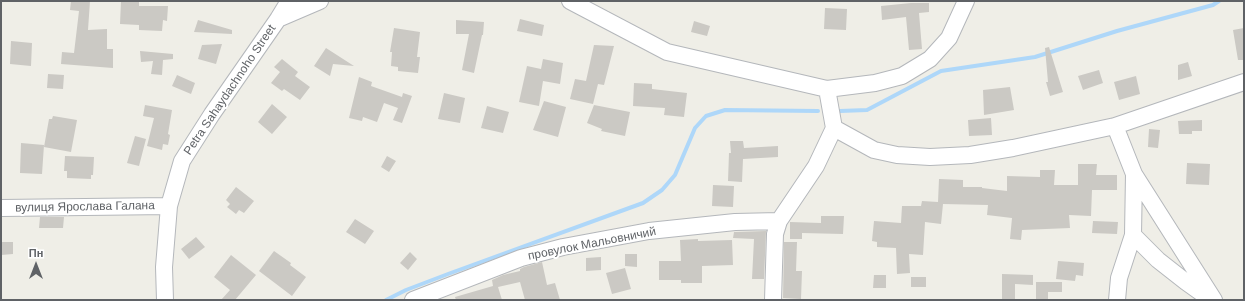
<!DOCTYPE html>
<html>
<head>
<meta charset="utf-8">
<style>
	body { margin:0 }
	#map { position:relative; width:1245px; height:301px; overflow:hidden; background:#efeee7; font-family:Helvetica,sans-serif }
	canvas { display:block }
	.frame { position:absolute; inset:0; border:2px solid #5f6266; pointer-events:none }
	.north { position:absolute; left:16px; top:245px; width:40px; height:40px; -webkit-text-stroke:3px #fff; paint-order:stroke; rotate:0deg; font-size:11px; font-weight:700; line-height:16px; text-align:center; color:#5f6266 }
	.north::after { content:''; display:block; margin:auto; width:14px; height:18px; background:#5f6266; clip-path:polygon(50% 0,100% 100%,50% 72%,0 100%) }
</style>
</head>
<body>
<div id="map">
<canvas width="1245" height="301"></canvas>
<div class="frame"></div>
<div class="north">Пн</div>
</div>
<script>
const g = document.querySelector('canvas').getContext('2d');
g.lineJoin = 'round';
const poly = rows => new Path2D(rows.map(r => 'M' + r).join(''));
function stroke(path, color, width, dash) { g.strokeStyle = color; g.lineWidth = width; g.lineCap = dash ? 'butt' : 'round'; g.setLineDash(dash || []); g.stroke(path); }
function fill(path, color) { g.fillStyle = color; g.fill(path, 'evenodd'); }
function write(font, color, halo, rows, align = 'center') {
  g.font = font + ' Helvetica,sans-serif'; g.lineWidth = 4; g.setLineDash([]); g.textBaseline = 'middle'; g.strokeStyle = halo; g.fillStyle = color; for (const [text, x, y, turn = 0] of rows) {
    g.save(); g.translate(x, y); g.rotate((+turn || 0) * Math.PI / 180); g.textAlign = isNaN(turn) ? turn : align; if (halo) g.strokeText(text, 0, 0); g.fillText(text, 0, 0); g.restore();
  }
}
const stream = poly([
	[840,111,867,110,941,71,1035,57,1117,31,1213,5,1219,1],
	[386,300,406,290,448,274,643,203,662,190,675,175,695,128,706,116,725,110,818,111]
]);
const building = poly([
	[71,1,90,1,88,30,107,29,107,49,113,49,113,68,61,64,62,52,74,53,79,11,70,10],
	[121,1,139,1,139,6,168,6,167,21,163,20,162,31,139,30,139,25,120,24],
	[911,3,929,3,929,12,919,13,922,49,909,50,906,17,882,20,881,6],
	[825,8,847,9,846,30,824,29],
	[520,19,544,25,542,36,517,31],
	[198,20,232,30,232,34,194,32],
	[456,20,484,22,483,35,482,35,474,73,462,70,469,34,456,34],
	[694,21,710,26,707,36,691,32],
	[394,28,420,32,417,57,420,57,418,73,398,71,398,67,391,66,392,52,390,52],
	[1244,28,1244,60,1238,60,1233,30],
	[11,41,32,43,31,66,10,64],
	[222,44,216,64,198,59,202,45],
	[594,45,614,46,604,85,598,84,593,104,570,99,575,79,586,81],
	[1049,47,1063,92,1050,96,1046,82,1048,82,1045,48],
	[326,48,354,66,333,64,330,76,314,66],
	[140,51,173,54,173,59,163,60,162,75,151,74,153,61,141,62],
	[282,59,298,72,295,76,310,87,300,100,284,89,282,91,271,83,280,72,274,67],
	[543,59,563,63,560,84,543,81,539,106,519,102,527,66,541,69],
	[1188,62,1192,76,1178,80,1178,65],
	[1099,70,1103,83,1083,90,1078,76],
	[48,74,64,75,63,89,47,88],
	[177,75,195,83,191,94,172,86],
	[1136,76,1140,94,1119,100,1114,82],
	[359,77,372,82,371,86,402,97,403,93,412,96,402,123,393,120,398,108,384,103,377,122,363,117,362,121,349,118],
	[634,83,652,84,652,89,687,93,684,117,664,115,665,108,633,106],
	[1010,87,1014,110,984,115,983,90],
	[444,93,465,98,460,123,438,119],
	[544,101,566,107,558,137,533,130],
	[272,104,287,117,272,134,258,122],
	[145,105,172,110,168,134,170,135,168,145,163,144,162,150,147,146,154,118,143,116],
	[594,105,630,112,625,136,601,131,602,129,587,123],
	[487,106,509,112,503,133,481,128],
	[53,116,77,120,71,152,44,147,49,119,52,119],
	[991,118,992,135,969,136,968,120],
	[1202,120,1202,131,1192,131,1192,134,1179,134,1178,121],
	[1149,129,1160,130,1158,148,1148,147],
	[135,136,146,139,139,166,127,163],
	[730,141,743,141,744,148,778,146,778,157,743,159,742,182,728,181,729,153,731,153],
	[21,143,44,145,42,174,20,173],
	[65,156,94,157,93,175,91,175,91,179,67,178,67,171,64,171],
	[387,156,396,161,389,172,381,167],
	[1187,163,1210,164,1209,185,1186,184],
	[1078,164,1097,164,1096,175,1117,175,1117,190,1092,190,1091,216,1069,215,1070,228,1022,230,1021,240,1010,239,1012,218,987,215,988,205,943,204,941,224,925,222,923,255,909,254,910,273,897,274,896,248,877,247,877,242,872,241,874,221,901,223,902,206,921,206,922,201,938,202,939,179,963,180,963,187,982,187,982,188,1007,191,1007,176,1040,177,1040,170,1055,170,1054,185,1078,185],
	[713,185,734,186,733,207,712,206],
	[236,187,254,201,244,213,239,210,236,214,227,207,230,204,226,200],
	[821,216,844,216,843,234,802,233,802,239,790,239,790,222,821,223],
	[40,217,64,217,63,228,39,228],
	[355,219,374,231,365,244,346,232],
	[1093,221,1118,222,1117,234,1092,233],
	[766,231,764,279,752,279,754,239,733,238,734,232],
	[196,237,205,247,189,259,181,249],
	[698,239,698,241,732,240,733,265,702,266,702,283,681,283,681,280,659,280,659,261,681,261,680,240],
	[1,242,13,242,13,254,1,255],
	[784,242,797,242,796,271,802,271,801,299,783,298],
	[274,251,291,263,290,265,306,277,292,296,259,271],
	[410,252,417,259,408,270,400,263],
	[625,254,637,254,637,267,625,266],
	[231,255,256,275,235,300,221,300,230,290,214,277],
	[601,257,601,270,586,271,586,258],
	[1058,261,1084,263,1083,276,1076,275,1075,281,1056,279],
	[542,262,547,285,555,283,560,300,525,300,520,282,498,287,502,300,456,300,455,297,493,286,492,280,503,275,520,271,520,269,524,267],
	[625,268,631,289,612,294,606,273],
	[1002,274,1033,275,1033,285,1015,284,1015,300,1002,300],
	[874,275,886,275,886,288,873,288],
	[911,277,926,277,926,287,911,287],
	[1036,282,1062,282,1062,292,1048,292,1048,300,1036,300]
]);
const minor = poly([
	[570,1,667,52,827,89,834,128,874,150,897,155,930,157,970,155,1013,148,1115,126,1244,82],
	[278,19,320,1],
	[827,89,875,83,902,76,930,59,949,38,966,1],
	[1115,126,1134,174,1214,300],
	[1,208,169,206],
	[1133,235,1158,260,1186,282,1210,299],
	[165,300,164,267,169,206,182,161,212,114,278,19,289,1],
	[413,300,521,258,563,247,649,231,735,222,779,221],
	[773,300,775,234,779,221,816,166,834,128],
	[1117,300,1119,278,1133,235,1134,174]
]);
const streetNames = [
	["Petra Sahaydachnoho Street",230,90,-56],
	["вулиця Ярослава Галана",85,207,-1],
	["провулок Мальовничий",592,244,-11]
];
stroke(stream, '#aed7f9', 4);
fill(building, '#cbc9c4');
stroke(minor, '#b4b7bb', 18);
stroke(minor, '#fff', 16);
write('12px', '#5f6266', '#fff', streetNames);
</script>
</body>
</html>
